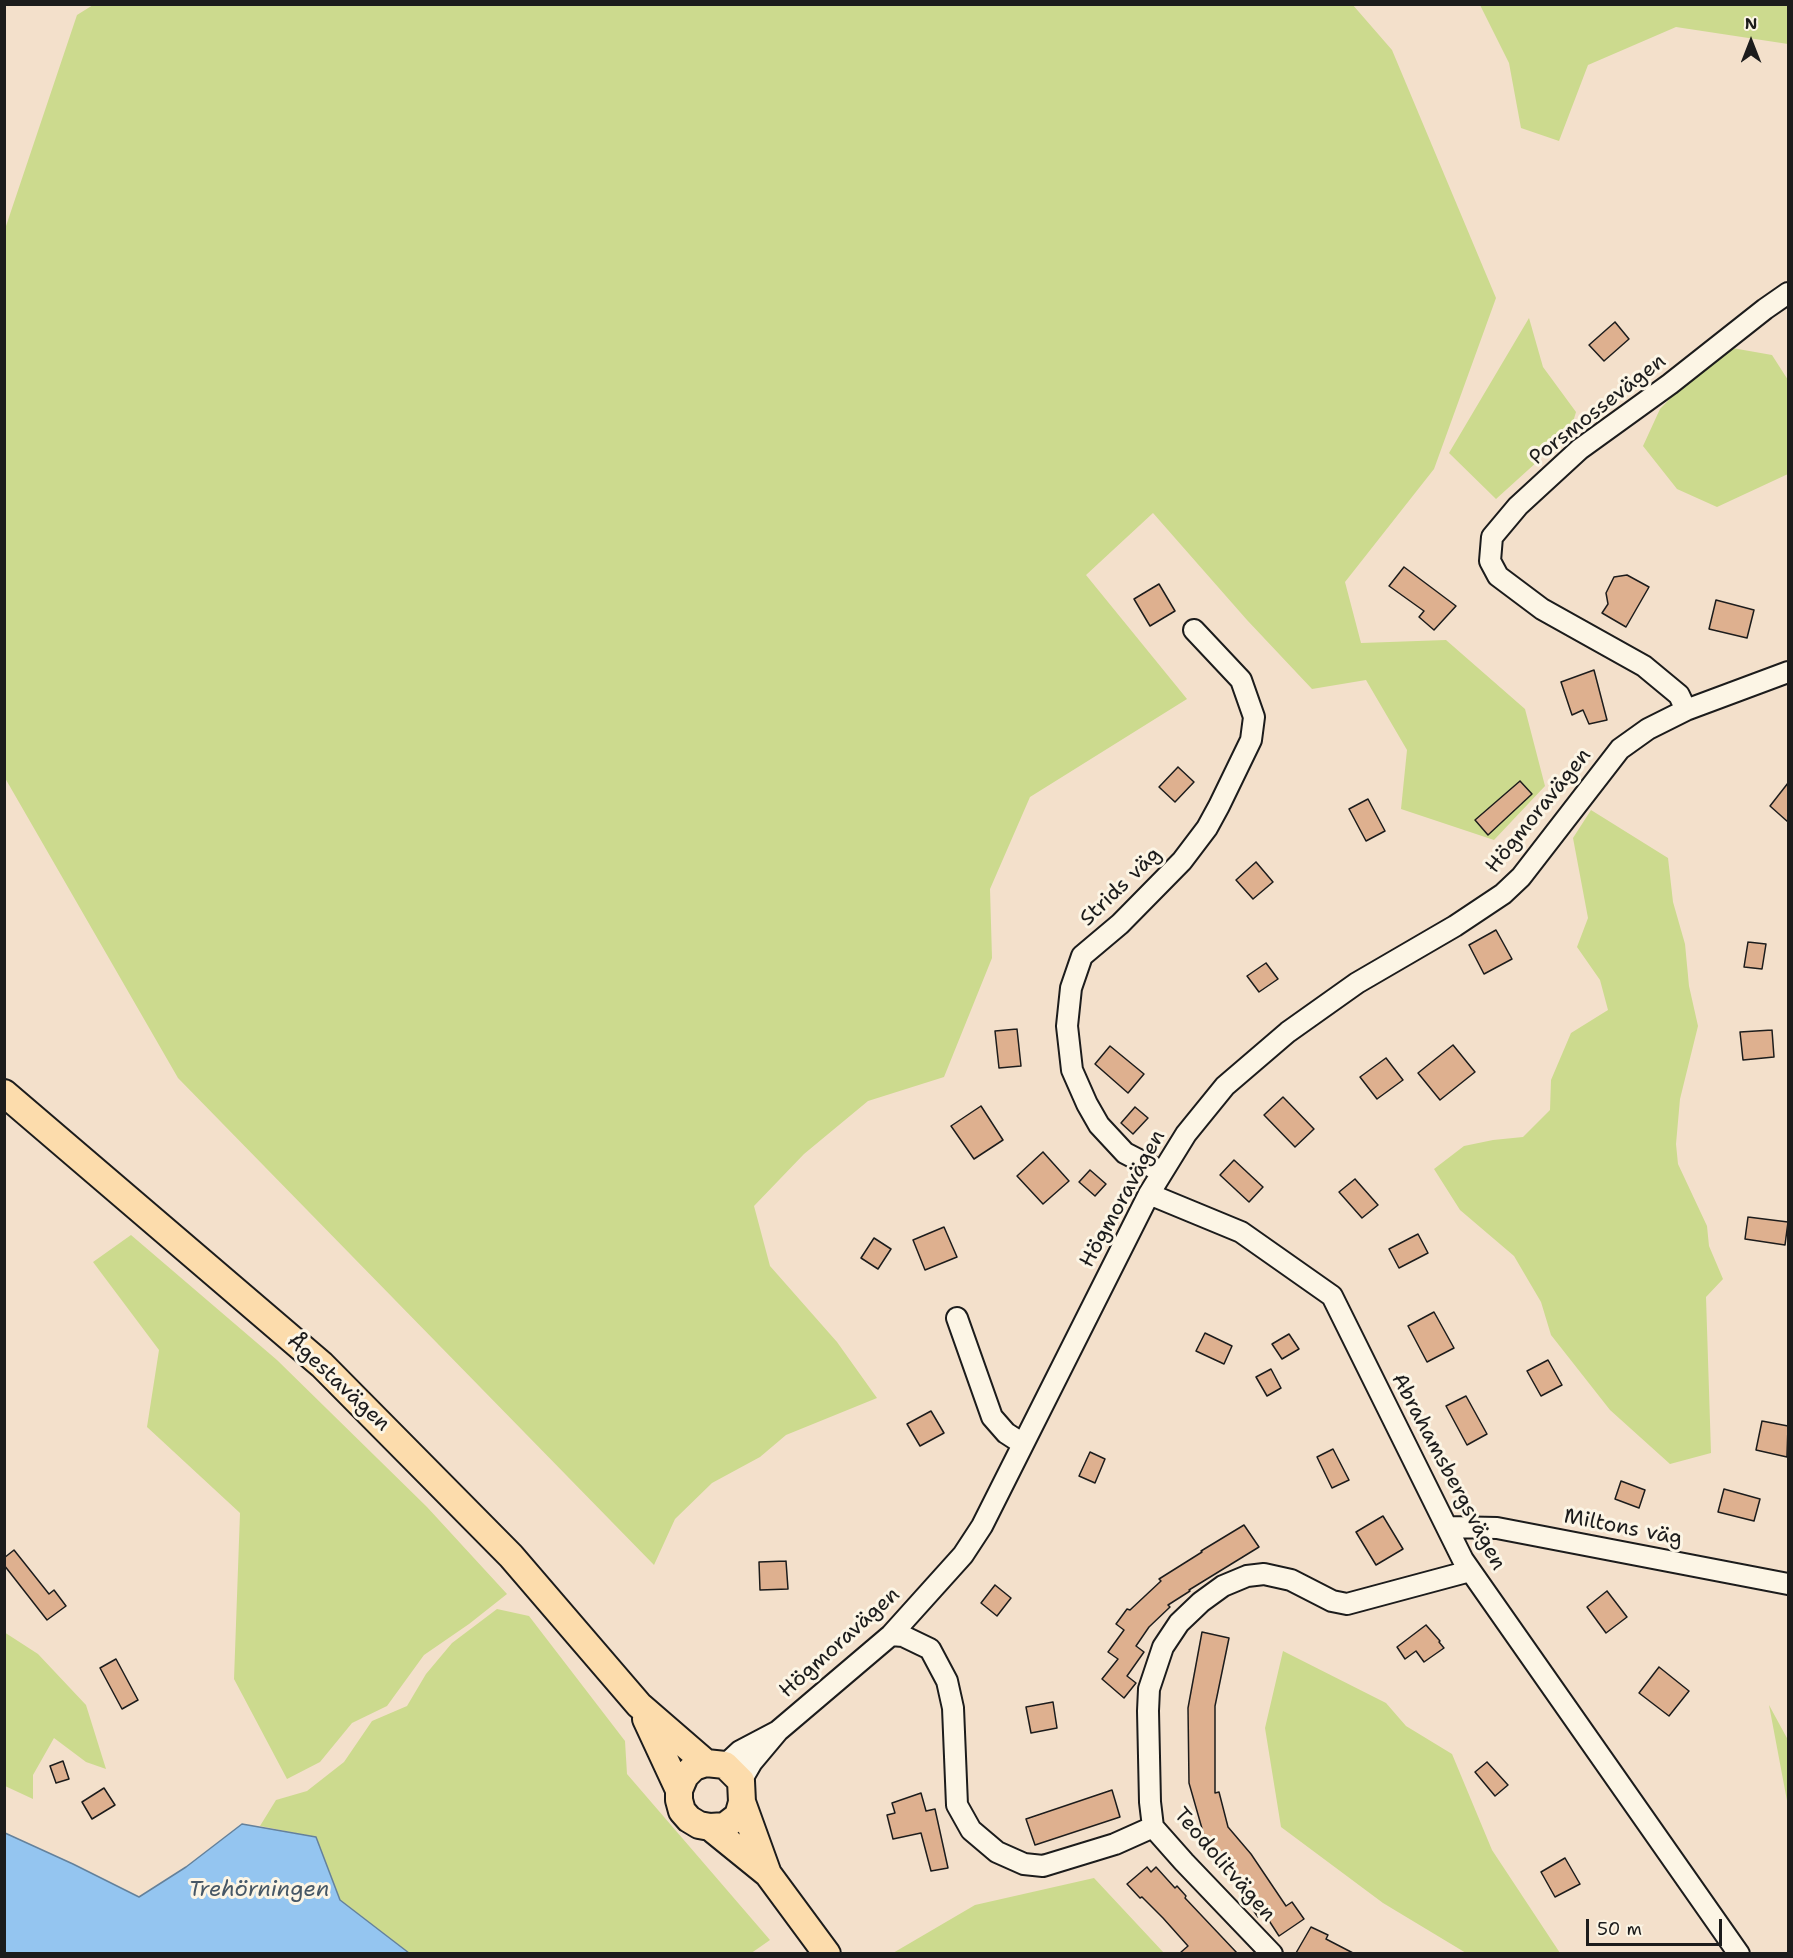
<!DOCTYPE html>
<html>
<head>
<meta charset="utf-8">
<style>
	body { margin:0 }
	#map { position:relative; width:1793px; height:1958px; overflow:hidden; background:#f3e0cb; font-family:"Shantell Sans",sans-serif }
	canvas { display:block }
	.frame { position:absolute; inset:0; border:6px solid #1c1c1c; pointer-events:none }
	.north { position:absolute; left:1721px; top:12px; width:60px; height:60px; -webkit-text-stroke:4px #fcf5e5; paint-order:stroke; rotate:0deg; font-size:16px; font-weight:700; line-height:24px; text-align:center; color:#1c1c1c }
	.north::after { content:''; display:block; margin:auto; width:21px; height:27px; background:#1c1c1c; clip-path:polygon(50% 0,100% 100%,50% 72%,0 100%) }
	.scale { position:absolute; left:1586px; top:1919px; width:136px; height:27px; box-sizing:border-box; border:3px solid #1c1c1c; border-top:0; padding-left:8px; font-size:18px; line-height:21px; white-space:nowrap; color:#1c1c1c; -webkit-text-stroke:4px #fcf5e5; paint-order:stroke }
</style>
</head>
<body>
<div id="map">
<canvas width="1793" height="1958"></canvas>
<div class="frame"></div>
<div class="north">N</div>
<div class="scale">50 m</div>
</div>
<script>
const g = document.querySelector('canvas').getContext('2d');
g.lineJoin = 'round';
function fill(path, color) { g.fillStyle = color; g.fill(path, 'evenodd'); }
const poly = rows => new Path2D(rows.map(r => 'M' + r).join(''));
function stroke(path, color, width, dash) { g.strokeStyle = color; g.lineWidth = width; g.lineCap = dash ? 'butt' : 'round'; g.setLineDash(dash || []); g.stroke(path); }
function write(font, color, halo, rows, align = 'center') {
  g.font = font + ' "Shantell Sans",sans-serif'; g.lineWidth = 6; g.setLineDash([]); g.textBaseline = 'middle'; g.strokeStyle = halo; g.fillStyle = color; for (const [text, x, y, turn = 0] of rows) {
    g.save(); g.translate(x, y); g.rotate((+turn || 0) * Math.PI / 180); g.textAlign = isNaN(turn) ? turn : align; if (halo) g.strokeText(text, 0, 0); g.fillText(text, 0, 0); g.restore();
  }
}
const green = poly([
	[1352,4,1392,50,1496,298,1434,469,1345,582,1361,643,1446,640,1525,709,1545,786,1494,840,1401,809,1407,750,1366,680,1312,689,1247,620,1153,513,1086,575,1187,699,1030,797,990,889,992,958,944,1077,868,1101,804,1154,754,1206,770,1266,837,1342,877,1398,786,1435,760,1457,712,1483,675,1519,654,1565,178,1078,5,778,5,229,77,15,93,5],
	[1480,5,1788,5,1788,44,1676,27,1588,65,1559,141,1521,128,1509,63],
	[1529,318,1543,367,1576,412,1570,432,1496,499,1449,453],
	[1721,346,1772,355,1788,380,1788,474,1717,507,1677,489,1643,446,1660,409],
	[1591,810,1668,858,1673,902,1685,944,1689,986,1698,1026,1680,1099,1676,1144,1678,1164,1707,1226,1709,1246,1723,1279,1706,1297,1711,1453,1670,1464,1610,1410,1551,1335,1541,1302,1514,1256,1460,1210,1434,1169,1464,1146,1493,1140,1523,1137,1550,1110,1551,1080,1571,1033,1608,1010,1600,980,1577,947,1588,918,1573,838],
	[131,1235,277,1360,427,1507,507,1594,469,1624,424,1655,387,1706,352,1723,320,1762,287,1779,234,1679,240,1513,147,1427,159,1350,93,1262],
	[497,1609,529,1616,625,1741,627,1774,770,1940,750,1954,409,1953,340,1900,316,1837,260,1826,276,1800,307,1791,344,1762,372,1721,407,1706,426,1674,452,1643],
	[4,1632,38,1654,86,1705,106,1769,86,1762,54,1738,33,1775,33,1799,5,1786],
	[1283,1651,1386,1703,1406,1726,1452,1754,1492,1850,1560,1953,1466,1953,1383,1903,1281,1827,1265,1728],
	[1769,1705,1788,1740,1788,1806],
	[1094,1878,1164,1953,893,1953,975,1905]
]);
const water = poly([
	[242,1824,316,1837,340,1900,409,1953,5,1953,5,1833,73,1864,139,1897,186,1867,242,1824]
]);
const building = poly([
	[1615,322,1629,339,1604,361,1589,345,1615,322],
	[1404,567,1456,606,1434,630,1419,617,1424,611,1389,586,1404,567],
	[1627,575,1649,587,1626,627,1602,613,1608,604,1606,593,1614,577,1627,575],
	[1159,584,1175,611,1150,626,1134,599,1159,584],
	[1716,600,1754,610,1747,638,1709,629,1716,600],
	[1594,670,1607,720,1589,724,1583,710,1572,715,1561,682,1594,670],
	[1178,767,1194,782,1175,802,1159,787,1178,767],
	[1520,781,1532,794,1488,835,1475,820,1520,781],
	[1788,783,1788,822,1770,806,1788,783],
	[1368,799,1385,831,1366,841,1349,809,1368,799],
	[1256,862,1273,882,1253,899,1236,880,1256,862],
	[1496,930,1512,959,1484,974,1469,945,1496,930],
	[1748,942,1766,944,1762,969,1744,967,1748,942],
	[1266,963,1278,979,1259,992,1247,976,1266,963],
	[1017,1029,1021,1066,999,1068,995,1031,1017,1029],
	[1772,1030,1774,1057,1743,1060,1740,1032,1772,1030],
	[1453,1045,1475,1072,1440,1100,1418,1073,1453,1045],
	[1110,1046,1144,1074,1128,1093,1095,1064,1110,1046],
	[1386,1058,1403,1080,1377,1099,1360,1077,1386,1058],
	[1283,1097,1314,1129,1295,1147,1264,1115,1283,1097],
	[981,1106,1003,1140,974,1159,951,1126,981,1106],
	[1135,1107,1148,1118,1133,1134,1121,1123,1135,1107],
	[1043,1152,1069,1181,1043,1204,1017,1176,1043,1152],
	[1234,1160,1263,1187,1249,1202,1220,1175,1234,1160],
	[1090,1170,1106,1184,1095,1196,1079,1182,1090,1170],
	[1355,1179,1378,1205,1362,1218,1339,1192,1355,1179],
	[1748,1217,1788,1222,1785,1245,1745,1239,1748,1217],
	[944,1227,957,1257,925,1270,913,1240,944,1227],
	[1418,1234,1428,1253,1399,1268,1389,1249,1418,1234],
	[874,1238,891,1249,878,1269,861,1258,874,1238],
	[1434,1312,1454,1348,1427,1362,1408,1326,1434,1312],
	[1205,1333,1232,1346,1224,1364,1196,1351,1205,1333],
	[1289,1334,1299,1349,1282,1359,1272,1344,1289,1334],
	[1548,1360,1562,1385,1541,1396,1527,1371,1548,1360],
	[1271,1369,1281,1388,1267,1396,1256,1377,1271,1369],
	[1466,1396,1487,1434,1467,1445,1446,1406,1466,1396],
	[931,1411,944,1433,920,1446,907,1424,931,1411],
	[1762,1421,1788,1426,1787,1457,1756,1450,1762,1421],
	[1333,1449,1349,1480,1332,1488,1317,1457,1333,1449],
	[1090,1452,1105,1459,1095,1483,1079,1476,1090,1452],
	[1621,1481,1645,1490,1639,1508,1615,1499,1621,1481],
	[1724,1489,1760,1499,1754,1521,1718,1512,1724,1489],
	[1383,1516,1403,1549,1376,1565,1356,1532,1383,1516],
	[1244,1525,1259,1547,1189,1590,1190,1591,1168,1605,1170,1607,1149,1627,1136,1646,1144,1652,1127,1676,1136,1683,1124,1698,1102,1679,1118,1659,1108,1652,1124,1630,1116,1624,1127,1609,1130,1610,1161,1581,1159,1579,1202,1552,1201,1551,1244,1525],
	[14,1550,49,1594,54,1590,66,1606,47,1620,4,1565,4,1558,14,1550],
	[786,1561,788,1589,760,1590,759,1562,786,1561],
	[995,1585,1011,1598,997,1616,981,1603,995,1585],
	[1607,1591,1627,1617,1606,1633,1587,1607,1607,1591],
	[1426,1625,1440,1641,1439,1642,1444,1648,1424,1662,1416,1651,1405,1659,1397,1647,1426,1625],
	[1202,1632,1229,1638,1215,1706,1215,1793,1219,1792,1228,1827,1251,1854,1286,1906,1292,1902,1304,1919,1279,1936,1264,1913,1258,1917,1207,1846,1189,1783,1188,1708,1202,1632],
	[116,1659,138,1700,122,1709,100,1668,116,1659],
	[1659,1667,1689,1691,1669,1716,1639,1693,1659,1667],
	[1053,1702,1057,1728,1031,1733,1026,1707,1053,1702],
	[63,1761,69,1779,56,1783,50,1766,63,1761],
	[1487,1762,1508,1785,1495,1796,1475,1772,1487,1762],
	[104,1788,115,1805,92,1819,82,1802,104,1788],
	[1112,1790,1120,1817,1035,1845,1026,1819,1112,1790],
	[921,1793,926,1811,935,1809,948,1868,931,1871,921,1833,893,1839,887,1815,895,1813,892,1803,921,1793],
	[1565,1858,1580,1884,1555,1897,1541,1872,1565,1858],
	[1147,1867,1151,1872,1156,1867,1175,1888,1177,1886,1186,1896,1185,1898,1237,1953,1180,1953,1188,1946,1163,1918,1142,1897,1140,1898,1127,1884,1147,1867],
	[1311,1927,1328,1935,1326,1939,1353,1953,1296,1953,1311,1927]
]);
const minor = poly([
	[1686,710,1679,695,1644,666,1542,609,1498,576,1490,561,1492,537,1518,506,1580,449,1670,384,1765,309,1788,293],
	[1162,1172,1125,1153,1099,1125,1087,1104,1072,1070,1067,1026,1071,988,1082,956,1120,924,1182,861,1207,828,1219,806,1251,740,1254,717,1241,680,1194,630],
	[1149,1194,1241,1232,1332,1296,1463,1560,1739,1954],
	[957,1318,992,1417,1006,1433,1023,1444],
	[1448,1527,1497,1528,1788,1584],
	[891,1635,903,1636,930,1649,947,1681,953,1708,957,1805,971,1830,997,1852,1024,1864,1043,1866,1115,1844,1153,1827],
	[778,1731,891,1635,963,1555,982,1526,1149,1194,1186,1134,1225,1086,1288,1032,1357,983,1455,926,1503,894,1521,877,1620,749,1648,729,1686,710,1788,672],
	[725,1765,740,1751,778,1731,752,1762,741,1781],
	[1272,1954,1184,1862,1153,1827,1150,1802,1148,1711,1149,1689,1163,1647,1179,1623,1201,1602,1223,1586,1247,1576,1264,1574,1291,1580,1332,1601,1347,1604,1470,1571]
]);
const major = poly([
	[4,1093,322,1365,511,1556,639,1705,706,1763],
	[646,1719,679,1790,679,1800,682,1811,689,1819,699,1825,710,1827,725,1826,738,1816,742,1802,741,1781,725,1765,706,1763,694,1767,685,1776,679,1790],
	[742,1802,768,1874],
	[710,1827,768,1874,827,1954]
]);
const streetNames = [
	["Porsmossevägen",1598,410,-38],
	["Högmoravägen",1539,811,-51],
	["Strids väg",1121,887,-44],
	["Högmoravägen",1123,1199,-61],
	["Ågestavägen",338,1383,43],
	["Abrahamsbergsvägen",1448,1472,62],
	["Miltons väg",1623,1528,11],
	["Högmoravägen",840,1643,-42],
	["Teodolitvägen",1224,1865,49]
];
const waterNames = [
	["Trehörningen",259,1890]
];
fill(green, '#ccda8e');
fill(water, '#94c5f0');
stroke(water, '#64819b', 1.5);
fill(building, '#deb08f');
stroke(building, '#1c1c1c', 1.5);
stroke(minor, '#1c1c1c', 24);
stroke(major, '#1c1c1c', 30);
stroke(minor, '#fcf5e5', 20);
stroke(major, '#fcdcac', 26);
write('21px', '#1c1c1c', '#fcf5e5', streetNames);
write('italic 22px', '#465766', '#fcf5e5', waterNames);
</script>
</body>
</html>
